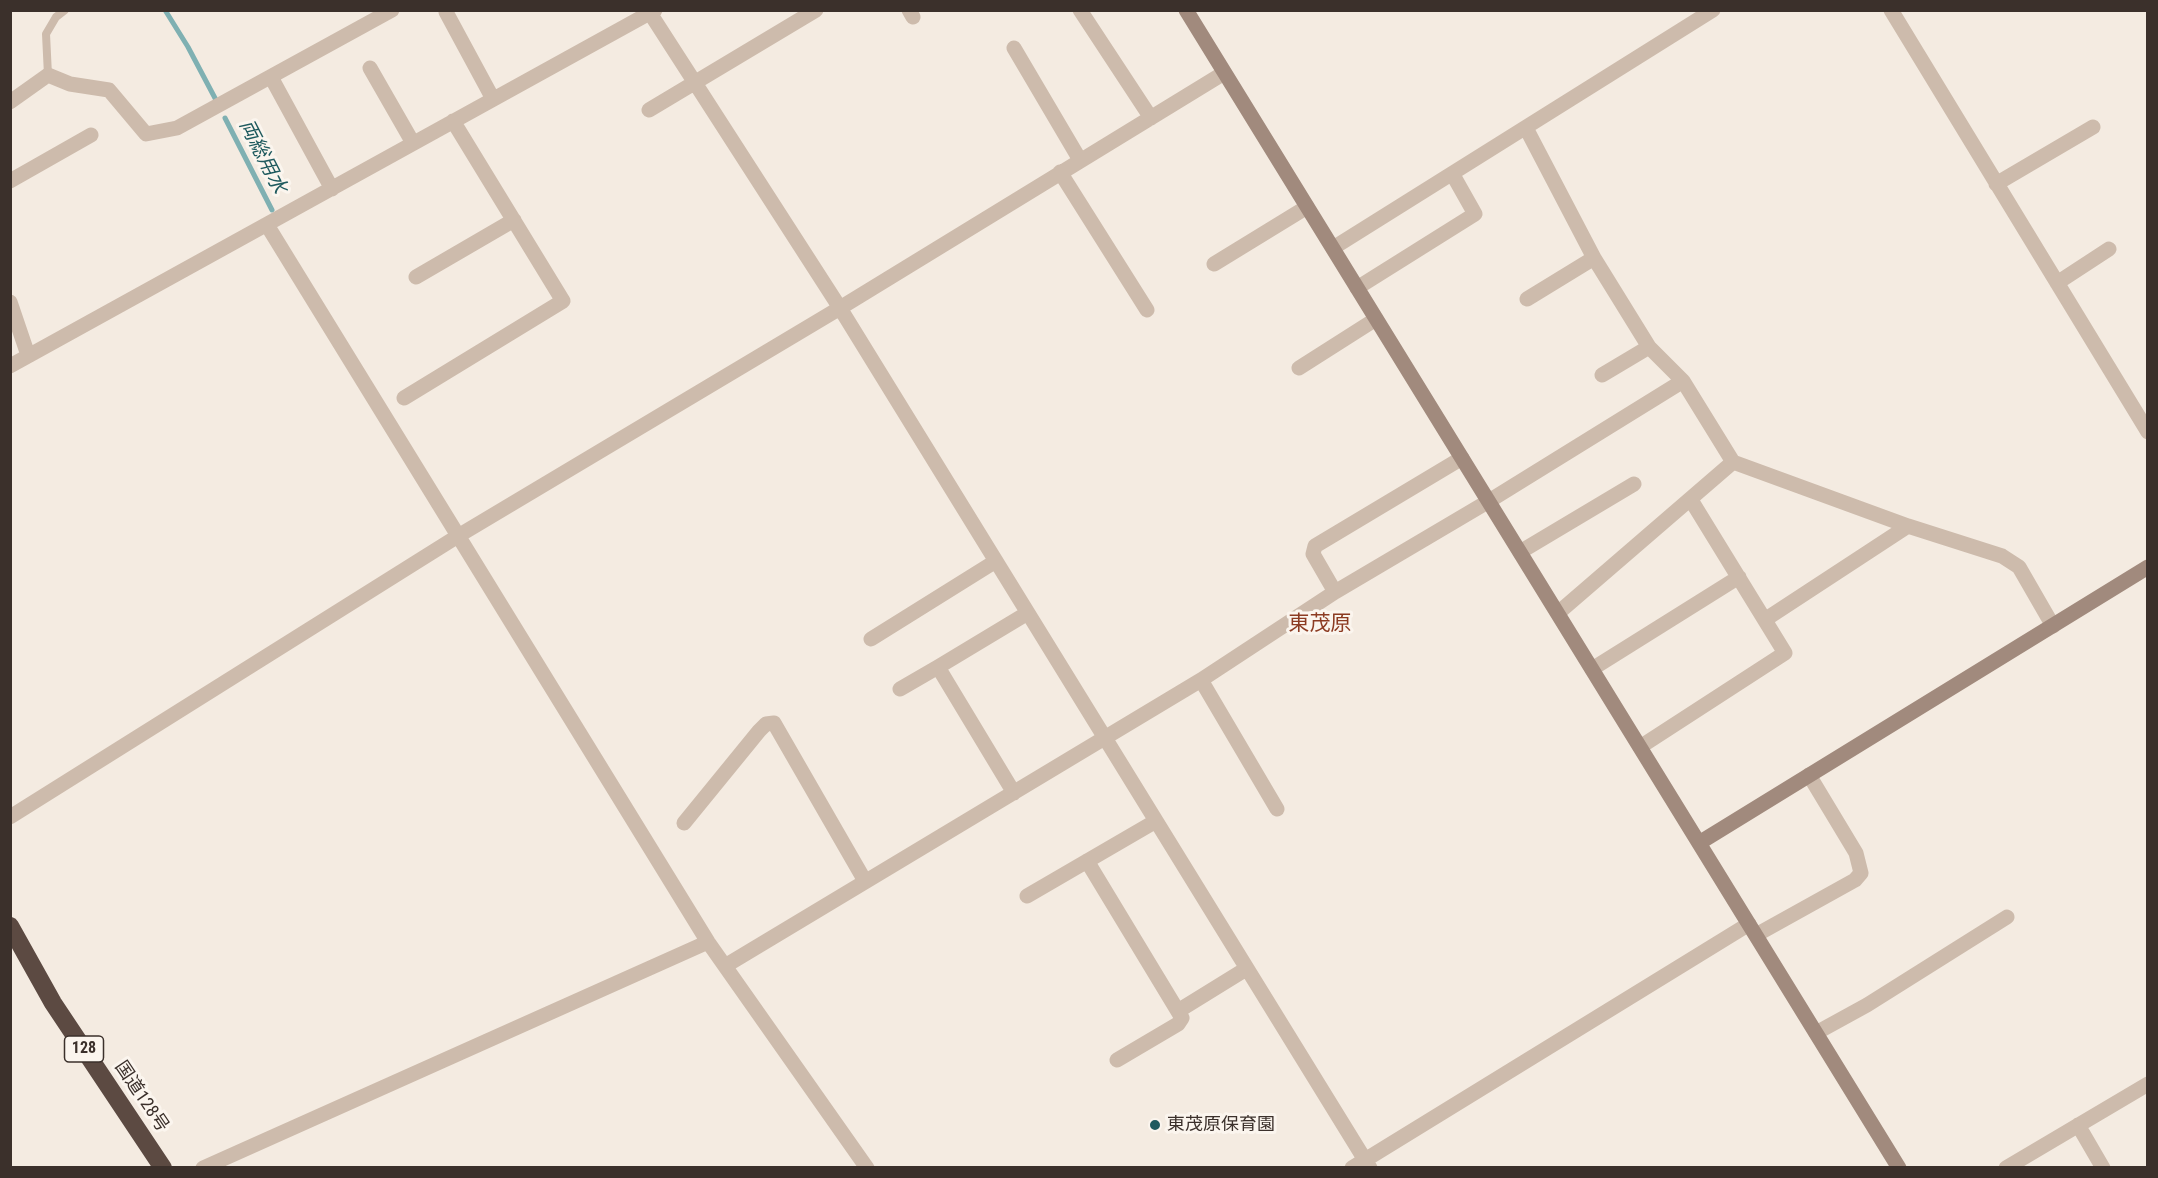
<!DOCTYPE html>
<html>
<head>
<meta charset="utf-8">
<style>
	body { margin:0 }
	#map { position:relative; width:2158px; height:1178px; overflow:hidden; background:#f4ebe1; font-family:"Roboto Condensed",sans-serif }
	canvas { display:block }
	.frame { position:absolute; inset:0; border:12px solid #3b302b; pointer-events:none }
</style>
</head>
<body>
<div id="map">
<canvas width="2158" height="1178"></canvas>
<div class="frame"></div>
</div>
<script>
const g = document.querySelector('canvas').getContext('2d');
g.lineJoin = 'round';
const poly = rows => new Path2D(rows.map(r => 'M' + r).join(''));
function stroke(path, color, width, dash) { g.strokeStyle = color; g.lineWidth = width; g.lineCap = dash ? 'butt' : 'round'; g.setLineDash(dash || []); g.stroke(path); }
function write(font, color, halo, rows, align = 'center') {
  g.font = font + ' "Roboto Condensed","Noto Sans JP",sans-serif'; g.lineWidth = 6; g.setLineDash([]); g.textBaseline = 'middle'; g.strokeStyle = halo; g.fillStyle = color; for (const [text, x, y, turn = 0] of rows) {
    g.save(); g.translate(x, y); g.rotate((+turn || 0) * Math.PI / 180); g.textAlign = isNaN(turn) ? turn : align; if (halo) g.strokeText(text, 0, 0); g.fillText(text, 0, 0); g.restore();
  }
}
const stream = poly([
	[165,10,188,47,216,100],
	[225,118,272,210]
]);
const lane = poly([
	[48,75,46,34,56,17,65,10]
]);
const street = poly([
	[909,10,913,17],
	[1080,10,1151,118],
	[1891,10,2148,432],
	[446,12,493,99],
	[650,13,840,308,1370,1168],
	[1014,48,1080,160],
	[370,68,413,143],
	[271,77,332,189],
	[10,102,48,75,70,84,109,90,146,134,177,128,392,10],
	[649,110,816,10],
	[1526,128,1594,258,1649,347,1683,381,1733,462,1908,526,2002,556,2019,567,2053,626],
	[1060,172,1147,310],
	[10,181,91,135],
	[1996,184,2093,127],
	[267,225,708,942,867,1168],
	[1333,248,1713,10],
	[1214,264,1307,207],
	[416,277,514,220],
	[2057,283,2109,249],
	[1357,288,1475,214,1453,175],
	[1527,299,1594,258],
	[10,302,28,355],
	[10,366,655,10],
	[1299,368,1376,319],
	[1602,375,1649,347],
	[404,398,563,301,453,121],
	[1520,552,1634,484],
	[1335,592,1313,554,1315,546,1462,458],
	[1558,613,1733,462],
	[1766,619,1908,526],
	[871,639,996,561],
	[938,667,1014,793],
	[1592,669,1739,577],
	[1201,680,1277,809],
	[900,689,938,667,1026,614],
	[1640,747,1785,653,1691,500],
	[10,817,458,536,840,308,1224,73],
	[684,823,759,731,766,724,774,723,865,881],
	[1087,861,1182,1018,1178,1024,1117,1060],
	[1027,896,1156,821],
	[1756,935,1855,880,1861,873,1856,853,1809,775],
	[725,966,1201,680,1335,592,1489,501,1683,381],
	[1178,1011,1246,969],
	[1816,1033,1867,1005,2007,917],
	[2078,1125,2103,1168],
	[203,1168,708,942],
	[1352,1168,1749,924],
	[2006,1168,2148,1084]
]);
const secondary = poly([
	[1186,10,1899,1168],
	[1699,843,2148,567]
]);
const highway = poly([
	[10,926,53,1003,163,1168]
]);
const markers = [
	[1155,1125,6,"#1f5a5e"]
];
const shields = [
	[84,1049,39]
];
const shieldNames = [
	["128",84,1049]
];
const streetNames = [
	["国道128号",141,1097,56]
];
const poiNames = [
	["東茂原保育園",1167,1125]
];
const waterNames = [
	["両総用水",262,157,63]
];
const quarterNames = [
	["東茂原",1320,625]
];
stroke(stream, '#7fb0b2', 5);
stroke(lane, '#cdbbac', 8);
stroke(street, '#cdbbac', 15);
stroke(secondary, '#a18a7d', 15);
stroke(highway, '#5c4a42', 18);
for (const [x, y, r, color] of markers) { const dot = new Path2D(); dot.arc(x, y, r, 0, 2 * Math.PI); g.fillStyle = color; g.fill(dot); stroke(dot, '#fbf5ee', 2); }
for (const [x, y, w] of shields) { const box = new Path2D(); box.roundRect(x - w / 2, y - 13, w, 26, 4.5); g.fillStyle = '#fbf5ee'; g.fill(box); stroke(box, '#3b302b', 1.5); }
write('bold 16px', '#3b302b', null, shieldNames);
write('18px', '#3b302b', '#fbf5ee', streetNames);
write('18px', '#3b302b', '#fbf5ee', poiNames, 'left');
write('italic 20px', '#1f5a5e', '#fbf5ee', waterNames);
write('21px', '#8c3b22', '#fbf5ee', quarterNames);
</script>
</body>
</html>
